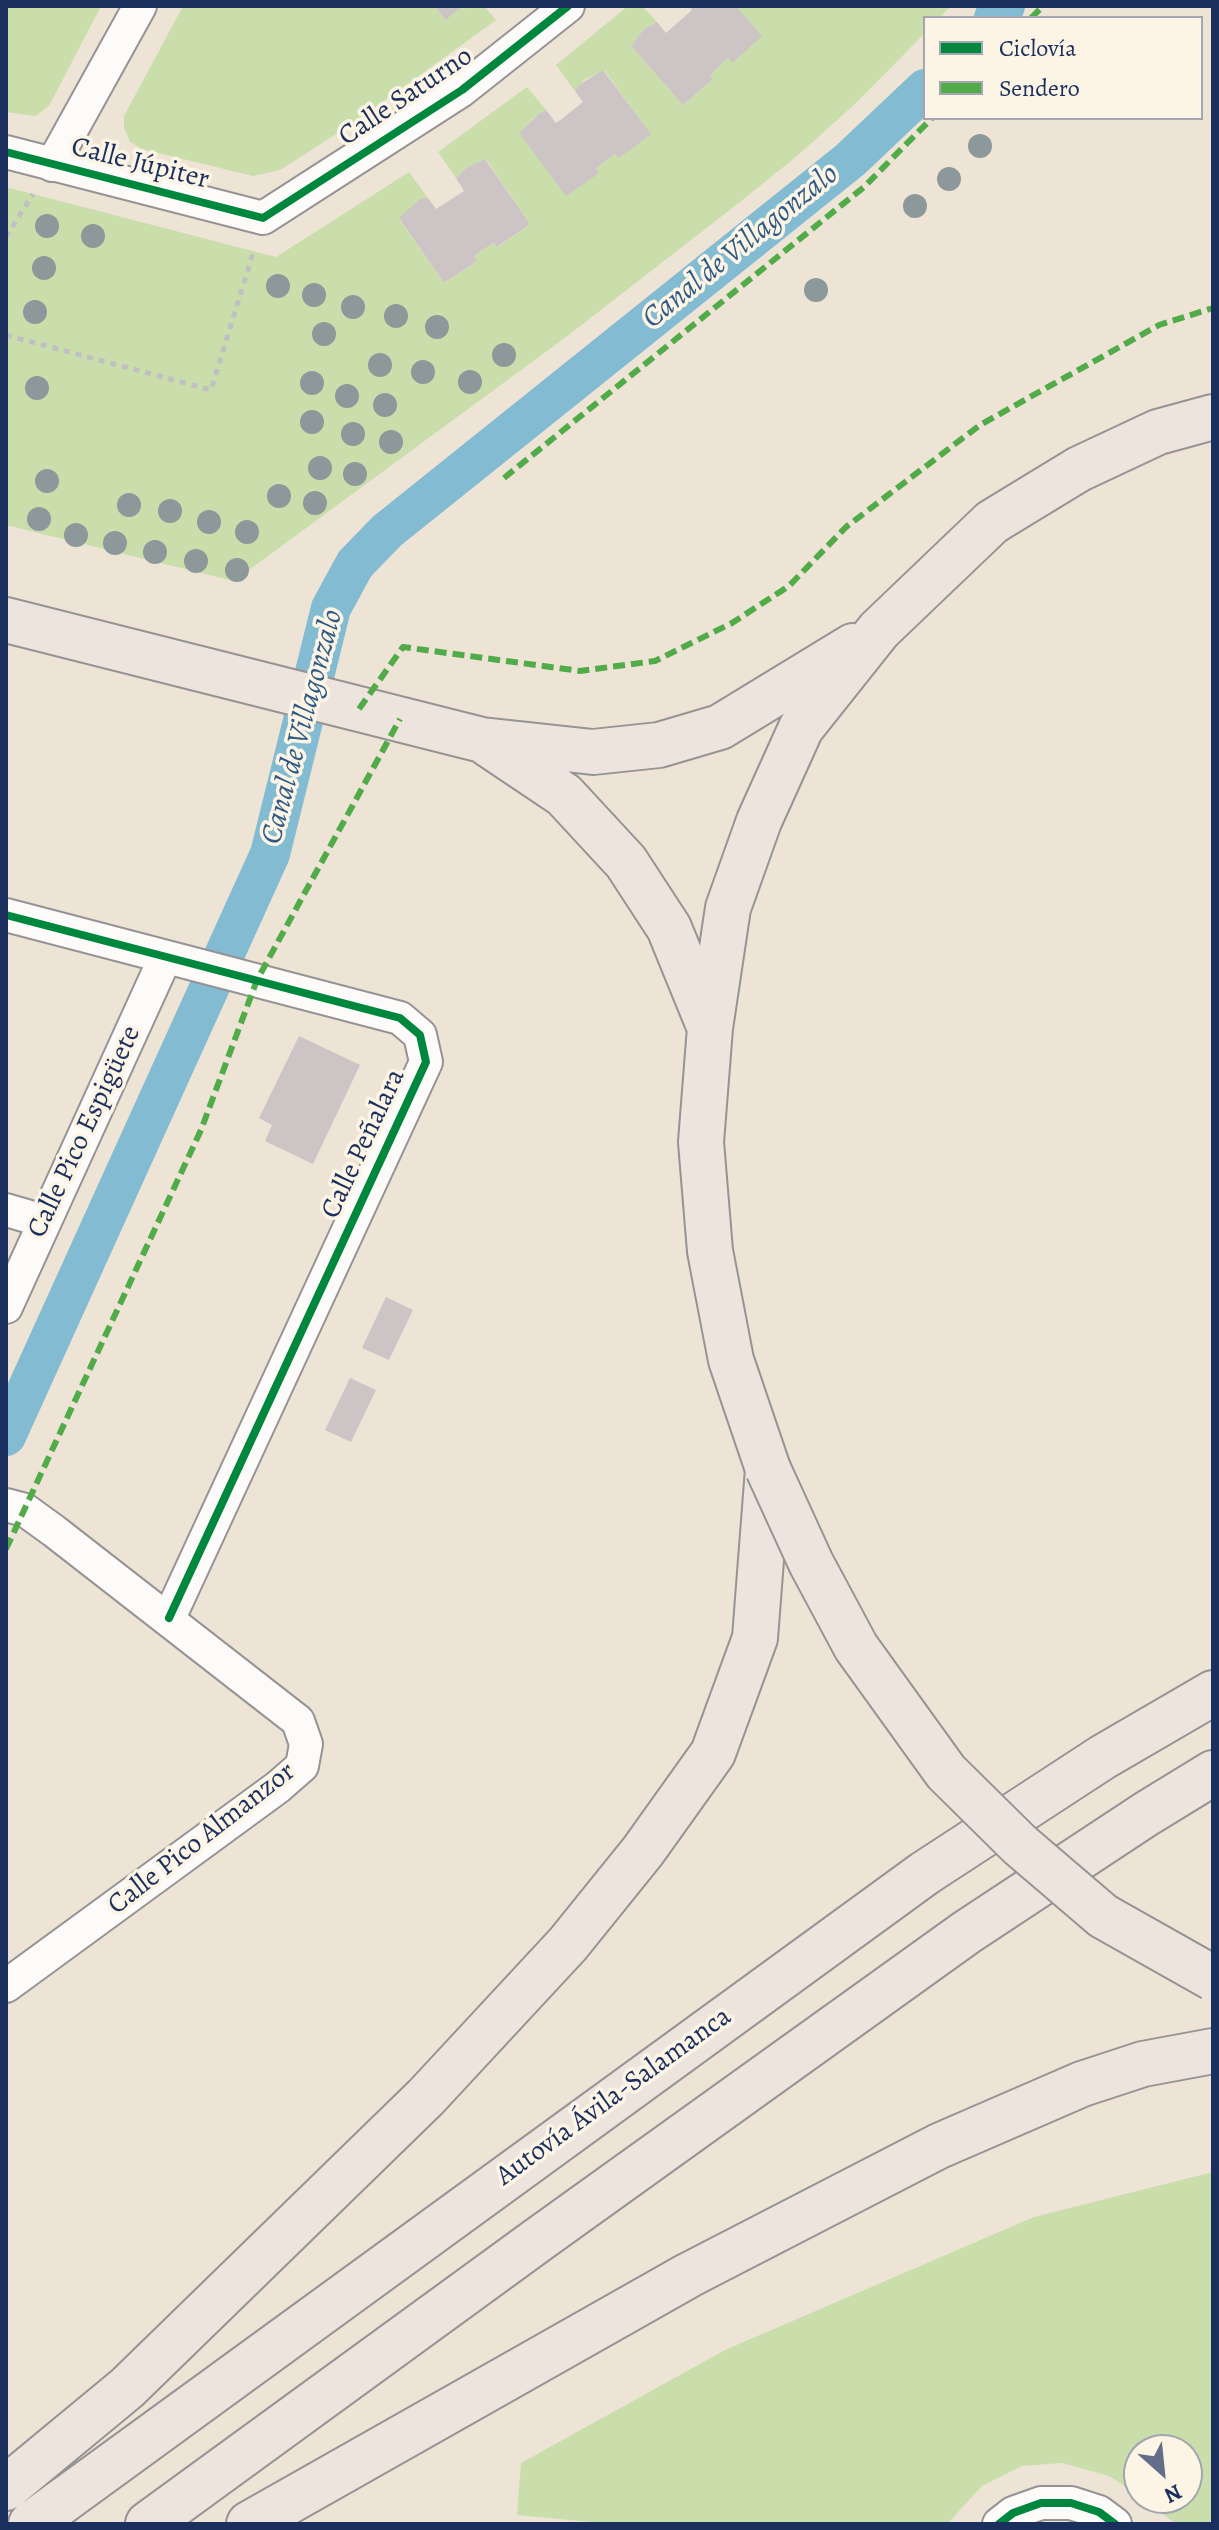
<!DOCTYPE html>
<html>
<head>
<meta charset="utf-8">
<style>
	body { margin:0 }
	#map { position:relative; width:1219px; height:2530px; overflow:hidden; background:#ede4d6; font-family:Alegreya,serif }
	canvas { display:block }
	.frame { position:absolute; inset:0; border:8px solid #1b2f5e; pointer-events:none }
	.legend { position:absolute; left:923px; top:16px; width:280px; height:104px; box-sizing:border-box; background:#fcf5e5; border:2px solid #a2a6af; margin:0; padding:10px 14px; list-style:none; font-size:24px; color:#1b2f5e }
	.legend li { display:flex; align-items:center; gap:16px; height:40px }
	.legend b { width:40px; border:2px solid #a2a6af }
	.north { position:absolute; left:1123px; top:2434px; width:80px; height:80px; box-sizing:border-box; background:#fcf5e5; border:2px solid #a2a6af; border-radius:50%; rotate:153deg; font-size:22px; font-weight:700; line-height:32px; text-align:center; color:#1b2f5e }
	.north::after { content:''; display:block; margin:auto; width:28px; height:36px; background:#646e88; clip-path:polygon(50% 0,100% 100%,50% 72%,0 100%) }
</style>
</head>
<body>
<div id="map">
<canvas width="1219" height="2530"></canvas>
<div class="frame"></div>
<ul class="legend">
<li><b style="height:10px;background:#00873e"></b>Ciclovía</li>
<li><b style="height:10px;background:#52ab49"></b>Sendero</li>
</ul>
<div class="north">N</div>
</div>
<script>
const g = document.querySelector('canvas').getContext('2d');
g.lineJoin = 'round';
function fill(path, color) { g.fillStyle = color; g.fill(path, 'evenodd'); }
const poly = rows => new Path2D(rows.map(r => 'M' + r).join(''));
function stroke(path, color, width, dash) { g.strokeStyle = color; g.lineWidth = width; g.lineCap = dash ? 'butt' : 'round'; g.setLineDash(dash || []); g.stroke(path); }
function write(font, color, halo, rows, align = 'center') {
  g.font = font + ' Alegreya,serif'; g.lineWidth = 7; g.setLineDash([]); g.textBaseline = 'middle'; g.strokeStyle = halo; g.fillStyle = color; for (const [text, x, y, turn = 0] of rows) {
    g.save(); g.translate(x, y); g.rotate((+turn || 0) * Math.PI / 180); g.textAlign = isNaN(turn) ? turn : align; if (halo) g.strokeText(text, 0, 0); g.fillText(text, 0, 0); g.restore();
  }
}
const green = poly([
	[6,6,101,6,49,106,36,116,6,112],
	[183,6,434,6,446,20,459,9,484,6,496,20,355,122,280,170,253,176,142,149,130,142,124,128,124,116],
	[628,6,642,6,657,22,644,29,631,46,683,105,713,79,710,75,728,58,732,62,736,6,951,6,939,18,925,18,925,33,856,103,797,156,740,202,566,337,234,581,6,525,6,187,276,257,409,172,428,198,420,200,399,219,444,283,476,262,474,256,484,249,494,243,498,247,530,224,486,159,466,168,456,178,438,152,527,87,547,111,535,117,519,133,599,173,596,168,615,154,619,157,650,133,604,70,584,80,575,91,556,65],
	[1213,2172,1213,2524,1176,2524,1142,2498,1187,2498,1187,2450,1139,2450,1139,2495,1109,2476,1062,2463,1022,2466,982,2486,947,2524,613,2524,517,2515,521,2463,725,2350,1034,2217]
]);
const canal = poly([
	[994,18,1005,6],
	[6,1436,270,854,331,608,355,564,387,531,850,160,925,89]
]);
const building = poly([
	[434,6,471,6,459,9,446,20],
	[689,6,736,6,762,36,732,63,728,58,710,75,713,79,683,105,631,46,644,29,657,22,666,33,692,10],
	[603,70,651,134,619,158,615,154,596,168,599,173,566,196,519,133,540,113,547,111,556,123,563,118,583,102,575,91,579,85],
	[485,159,530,224,497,247,494,243,484,249,474,256,477,261,444,283,399,218,420,199,428,198,436,209,464,191,456,178,466,168],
	[299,1036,360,1065,313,1164,265,1141,272,1125,259,1118],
	[386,1297,413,1310,389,1360,362,1348],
	[350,1378,376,1390,351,1442,325,1430]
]);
const path = poly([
	[6,237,33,194],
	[6,335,211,390,254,250]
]);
const street = poly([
	[6,152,263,218,462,90,568,6],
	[52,165,140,6],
	[6,915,400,1018,420,1035,426,1062,169,1618],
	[6,1210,44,1221],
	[6,1307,165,958],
	[6,1505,25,1510,54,1531,298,1721,306,1744,302,1766,278,1787,6,1986],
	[999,2524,1013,2513,1041,2503,1071,2503,1099,2512,1115,2524]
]);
const primary = poly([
	[6,620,482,740,593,752,659,745,720,727,853,646],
	[488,744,564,795,626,862,669,928,709,1026],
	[768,1469,731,1360,710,1251,701,1142,710,1028,728,908,759,821,801,728,879,630,992,522,1079,469,1158,432,1213,417]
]);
const highway = poly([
	[6,2488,127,2388,426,2097,568,1944,643,1851,713,1753,755,1638,768,1469],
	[31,2524,925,1873,1103,1757,1213,1693],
	[148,2524,542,2237,967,1932,1146,1814,1213,1773],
	[249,2524,689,2275,939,2146,1082,2084,1143,2064,1213,2051]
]);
const primaryBridge = poly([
	[768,1469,811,1563,856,1647,946,1772,1020,1845,1103,1916,1213,1978]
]);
const quiet = poly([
	[1031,18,1043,6],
	[504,478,864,187,932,118],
	[359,709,403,647,580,671,655,661,732,623,789,586,846,527,980,425,1159,325,1213,308],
	[6,1549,201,1130,257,980,400,719]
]);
const cycleway = poly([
	[6,152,263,218,462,90,568,6],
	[6,915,400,1018,420,1035,426,1062,169,1618],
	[999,2524,1013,2513,1041,2503,1071,2503,1099,2512,1115,2524]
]);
const trees = [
	[980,146],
	[949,179],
	[915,206],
	[47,226],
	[93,236],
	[44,268],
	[278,286],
	[816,290],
	[314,295],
	[353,307],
	[35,312],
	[396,316],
	[437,327],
	[324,334],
	[504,355],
	[380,365],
	[423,372],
	[470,382],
	[312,383],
	[37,388],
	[347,396],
	[385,405],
	[312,422],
	[353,434],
	[391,442],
	[320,468],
	[355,474],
	[47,481],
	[279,496],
	[315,503],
	[129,505],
	[170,511],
	[39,519],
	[209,522],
	[247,532],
	[76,535],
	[115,543],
	[155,552],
	[196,561],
	[237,570]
];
const streetNames = [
	["Calle Saturno",406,97,-34],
	["Calle Júpiter",140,164,14],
	["Calle Pico Espigüete",85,1132,-65],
	["Calle Peñalara",364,1144,-65],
	["Calle Pico Almanzor",202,1839,-38],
	["Autovía Ávila-Salamanca",614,2097,-36]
];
const waterNames = [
	["Canal de Villagonzalo",741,247,-39],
	["Canal de Villagonzalo",303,727,-75]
];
fill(green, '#c9deab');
stroke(canal, '#83bbd2', 40);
fill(building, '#cdc4c6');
stroke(street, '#959394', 36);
stroke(primary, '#959394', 48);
stroke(highway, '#959394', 48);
stroke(path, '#c0c0c2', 5, [6, 6]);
stroke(street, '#fcfbf9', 32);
stroke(primary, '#ede5dd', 44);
stroke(highway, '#ede5dd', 44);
stroke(primaryBridge, '#959394', 48, []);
stroke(primaryBridge, '#ede5dd', 44);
stroke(quiet, '#52ab49', 6, [12, 6]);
stroke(cycleway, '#00873e', 8);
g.fillStyle = '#8d989a';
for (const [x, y] of trees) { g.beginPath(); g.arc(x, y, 12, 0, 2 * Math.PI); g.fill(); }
write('28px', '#1b2f5e', '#fcf5e5', streetNames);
write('italic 30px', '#2f5a86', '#fcf5e5', waterNames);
</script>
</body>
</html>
